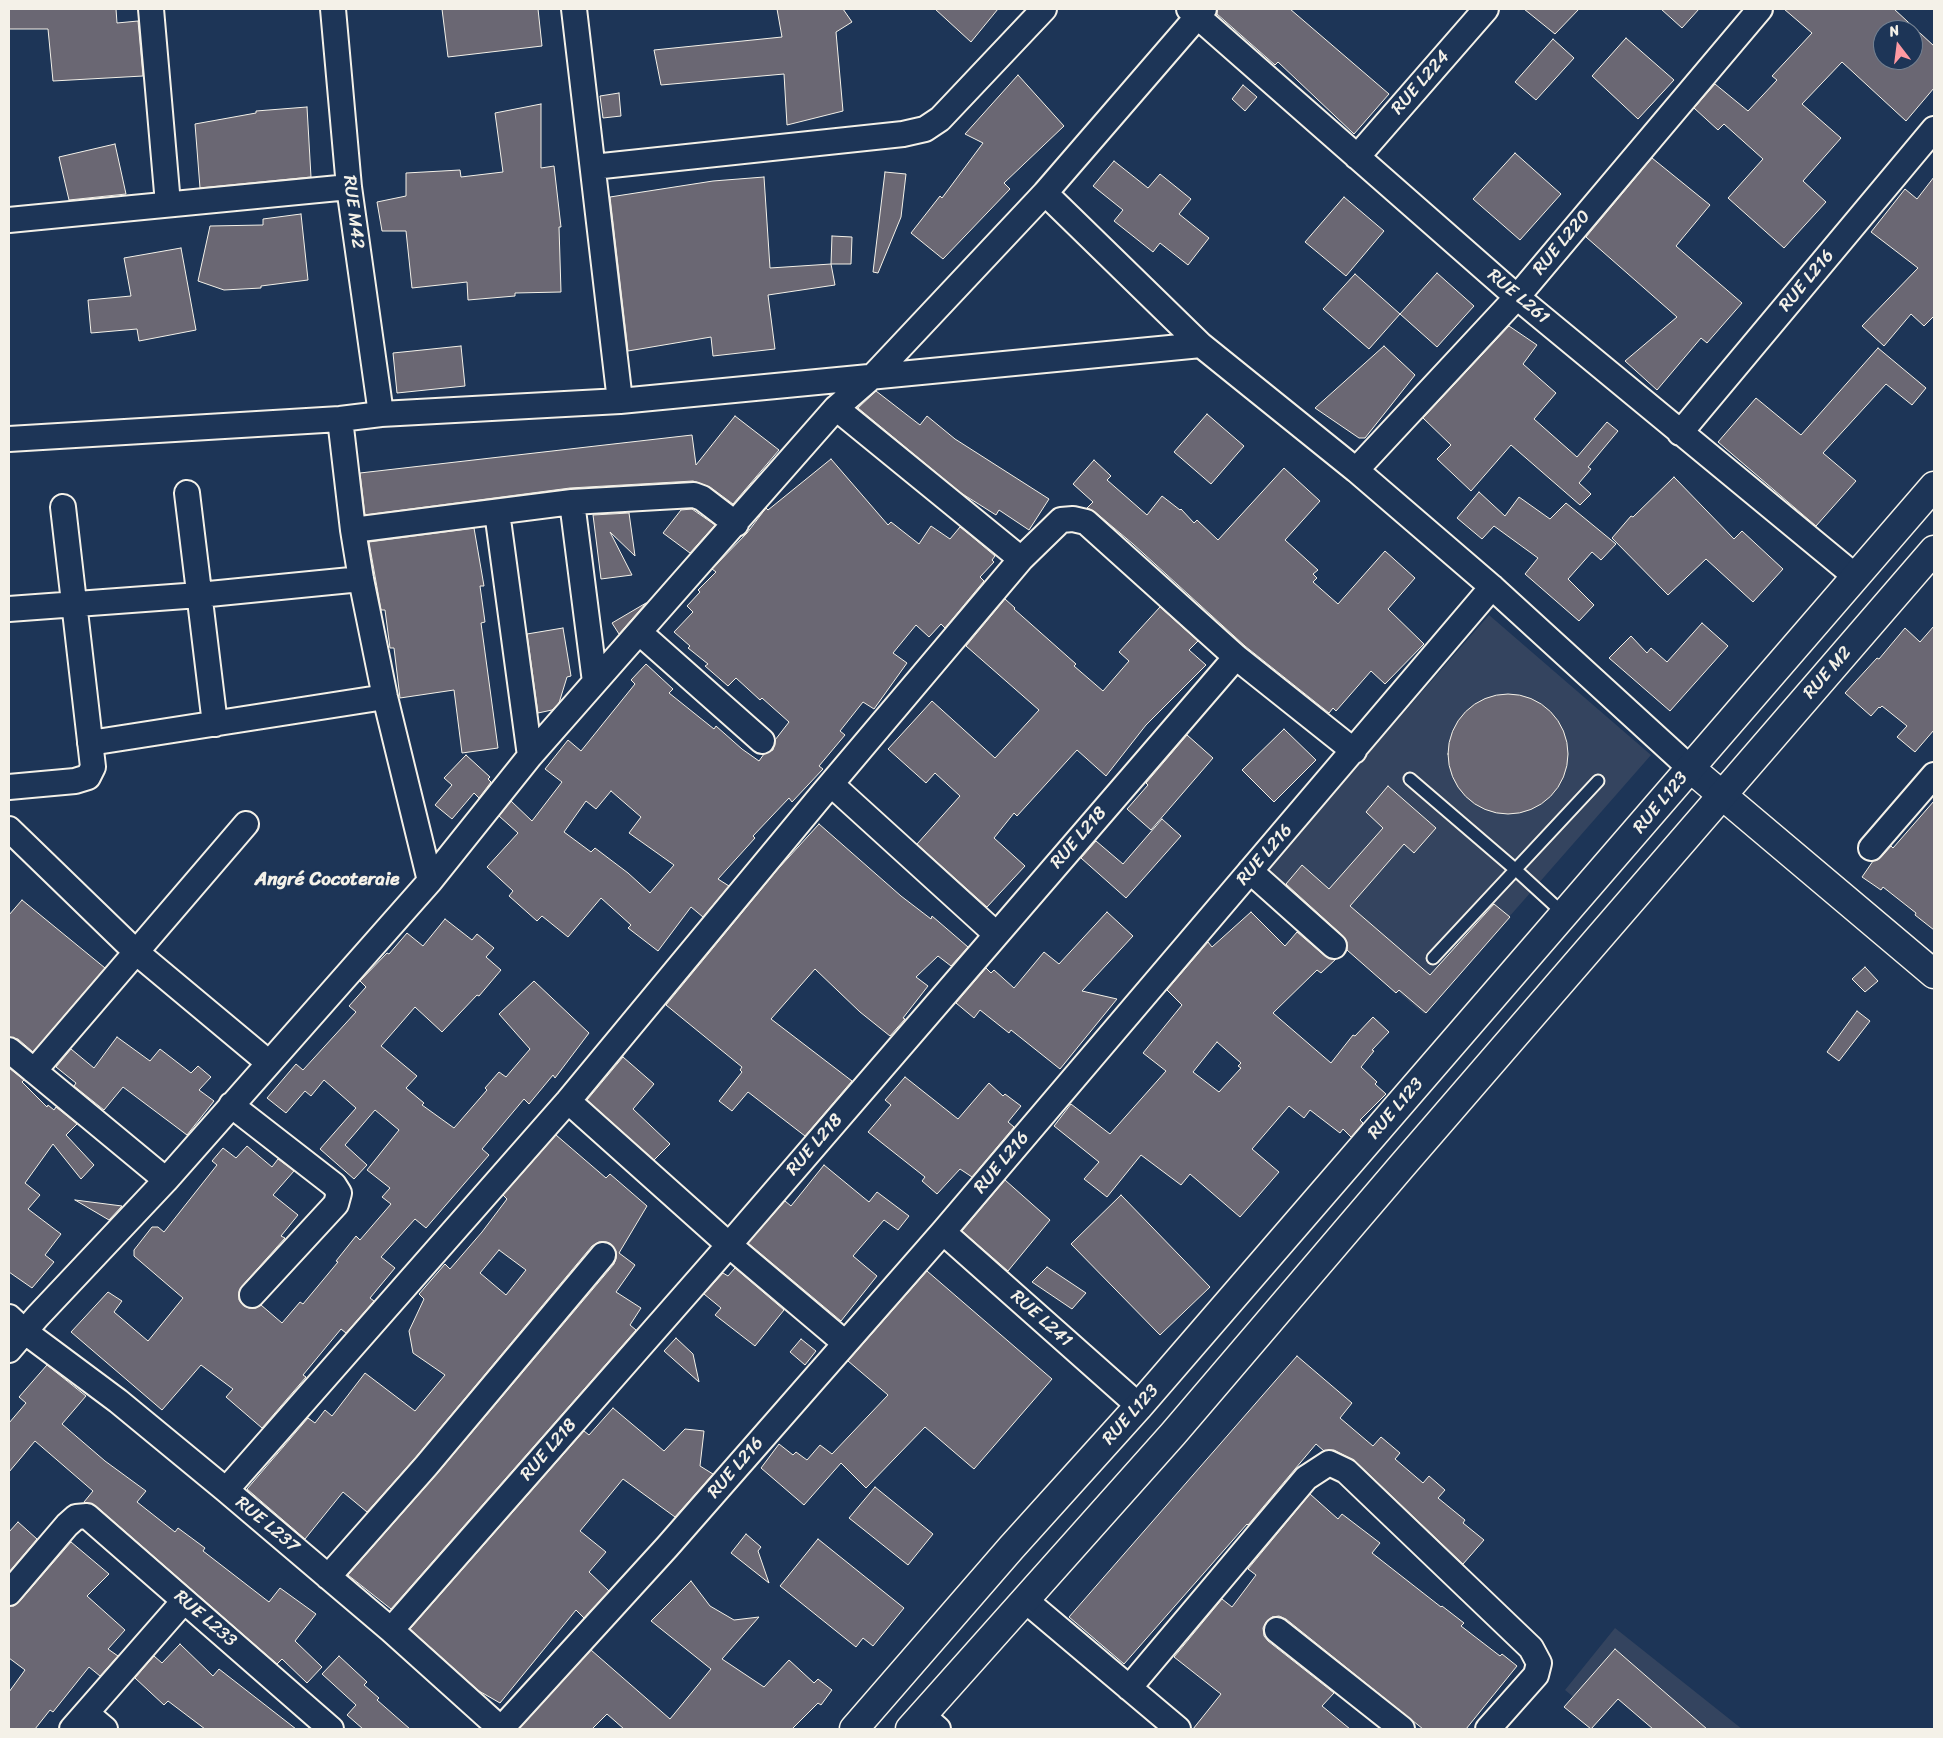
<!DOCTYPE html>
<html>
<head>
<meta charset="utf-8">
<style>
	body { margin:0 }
	#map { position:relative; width:1943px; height:1738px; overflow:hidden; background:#1d3557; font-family:Sriracha,sans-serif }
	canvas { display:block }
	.frame { position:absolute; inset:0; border:10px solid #f4f1e8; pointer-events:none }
	.north { position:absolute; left:1873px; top:20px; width:50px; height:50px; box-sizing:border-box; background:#1d3557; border:1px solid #738091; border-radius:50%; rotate:345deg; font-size:14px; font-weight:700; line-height:20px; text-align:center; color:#f4f1e8 }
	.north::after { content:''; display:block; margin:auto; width:18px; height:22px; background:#ff9aa2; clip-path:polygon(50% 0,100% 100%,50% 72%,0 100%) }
</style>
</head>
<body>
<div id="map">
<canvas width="1943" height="1738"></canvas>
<div class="frame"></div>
<div class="north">N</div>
</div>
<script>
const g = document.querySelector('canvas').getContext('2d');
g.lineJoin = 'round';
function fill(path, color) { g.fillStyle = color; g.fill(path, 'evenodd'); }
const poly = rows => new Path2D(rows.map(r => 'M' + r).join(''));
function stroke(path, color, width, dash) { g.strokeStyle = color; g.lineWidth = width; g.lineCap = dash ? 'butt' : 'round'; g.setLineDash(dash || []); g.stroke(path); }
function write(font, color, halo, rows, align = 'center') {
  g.font = font + ' Sriracha,sans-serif'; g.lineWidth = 4.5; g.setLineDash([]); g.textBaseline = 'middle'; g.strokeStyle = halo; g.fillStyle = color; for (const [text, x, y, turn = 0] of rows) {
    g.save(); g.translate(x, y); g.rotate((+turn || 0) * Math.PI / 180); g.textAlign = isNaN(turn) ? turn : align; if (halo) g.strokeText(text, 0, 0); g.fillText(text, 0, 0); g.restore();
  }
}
const built = poly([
	[1489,615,1651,755,1424,1014,1262,875],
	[1615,1628,1742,1729,1690,1729,1624,1677,1594,1714,1565,1690]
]);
const building = poly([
	[9,9,116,9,117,23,138,21,143,76,53,81,48,29,9,29,9,9],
	[442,9,538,9,542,46,448,57,442,9],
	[777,9,843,9,852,22,836,32,843,111,787,125,784,74,661,85,654,50,782,37,777,9],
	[935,9,998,9,971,42,935,9],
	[1217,9,1290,9,1389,94,1354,134,1278,62,1275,65,1217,14,1217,9],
	[1524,9,1579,9,1555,34,1524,9],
	[1661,9,1699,9,1682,28,1661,9],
	[1784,9,1894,9,1934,46,1934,88,1906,121,1842,62,1802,104,1841,138,1803,181,1826,202,1784,248,1728,198,1763,159,1724,124,1718,130,1694,108,1715,84,1748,111,1777,80,1772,76,1812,33,1784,9],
	[1883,30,1913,30,1913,60,1883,60,1883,30],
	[1626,38,1674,80,1638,119,1592,76,1626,38],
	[1553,39,1574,58,1536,100,1515,82,1553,39],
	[1018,75,1064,126,1004,183,1010,189,943,259,911,233,940,196,942,198,983,143,965,134,1018,75],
	[1243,85,1257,97,1245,111,1232,99,1243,85],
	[619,93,621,116,603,118,600,96,619,93],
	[541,104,541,168,554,166,561,227,559,227,561,292,515,293,515,296,468,300,467,282,412,288,406,231,382,231,377,202,406,196,406,173,460,170,461,177,503,172,495,113,541,104],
	[307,107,311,177,200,188,195,124,256,113,256,111,307,107],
	[115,144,126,194,69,200,59,157,115,144],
	[1515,153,1561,194,1520,240,1473,199,1515,153],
	[1652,158,1710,205,1676,246,1742,303,1707,343,1701,338,1657,390,1625,361,1677,317,1586,237,1652,158],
	[1114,161,1148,188,1160,174,1191,199,1179,214,1209,238,1188,265,1160,243,1153,252,1114,221,1123,210,1093,186,1114,161],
	[885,172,906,174,901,217,878,273,873,272,885,172],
	[764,177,770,268,831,264,835,285,768,295,775,349,713,356,711,337,628,351,610,197,713,181,764,177],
	[1934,177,1934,316,1924,326,1911,314,1884,346,1862,326,1918,268,1871,232,1905,189,1917,199,1934,177],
	[1344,197,1384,231,1346,276,1305,242,1344,197],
	[301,214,308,280,261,286,261,288,224,290,198,281,210,226,263,225,263,219,301,214],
	[832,236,852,237,851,264,831,264,832,236],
	[181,248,196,330,139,341,137,329,91,333,88,300,131,296,124,258,181,248],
	[1437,273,1474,306,1437,347,1400,314,1437,273],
	[1355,274,1400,314,1369,349,1323,309,1355,274],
	[1509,326,1537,345,1523,364,1556,393,1534,419,1577,457,1607,422,1618,431,1588,467,1591,469,1579,483,1591,494,1580,505,1511,445,1471,491,1437,459,1451,445,1423,418,1509,326],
	[461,346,465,386,397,393,393,353,461,346],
	[1384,346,1415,375,1365,438,1359,438,1315,408,1384,346],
	[1878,348,1926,388,1912,405,1886,384,1823,453,1856,481,1816,526,1718,442,1756,398,1801,435,1878,348],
	[876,391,920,425,927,416,955,439,1049,499,1029,530,999,510,996,515,961,493,858,408,876,391],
	[1207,414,1244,446,1211,484,1174,452,1207,414],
	[735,416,779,450,733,504,710,487,693,481,570,488,365,515,360,473,692,435,696,465,735,416],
	[831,459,888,525,891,522,919,544,931,526,950,539,960,527,970,535,995,556,992,560,994,562,980,577,984,581,945,628,941,624,929,637,916,625,893,653,907,663,874,709,863,702,840,731,845,735,819,766,823,769,792,802,789,798,753,836,755,838,718,879,729,886,703,917,691,907,658,951,628,928,631,925,601,898,568,937,542,916,537,921,509,896,513,891,487,867,518,833,499,816,511,801,532,821,562,782,545,769,568,740,581,751,635,684,631,680,646,664,673,689,669,693,714,729,716,726,742,749,759,761,764,754,773,750,775,740,789,722,762,698,760,700,736,678,728,686,705,666,708,664,688,648,690,646,674,632,693,612,687,606,700,592,698,590,716,572,712,569,747,533,766,508,768,510,831,459],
	[611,791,641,817,629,833,674,865,650,893,628,873,595,848,591,852,564,832,586,801,596,809,611,791],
	[1094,460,1111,476,1107,480,1147,515,1162,496,1180,510,1181,509,1194,523,1197,520,1218,540,1284,468,1320,501,1285,540,1318,570,1313,574,1317,578,1313,582,1338,604,1385,551,1415,578,1388,609,1424,644,1385,684,1371,671,1336,711,1333,708,1329,713,1245,646,1133,544,1095,512,1087,508,1093,502,1073,484,1094,460],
	[1674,477,1734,539,1742,531,1783,569,1753,602,1706,559,1668,595,1612,538,1631,516,1633,517,1674,477],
	[1479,492,1505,516,1519,497,1550,519,1566,503,1616,544,1601,560,1592,552,1568,579,1594,605,1579,621,1525,574,1538,558,1494,526,1482,539,1457,518,1479,492],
	[692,509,715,525,690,553,663,533,681,510,692,509],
	[629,513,635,556,610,532,632,575,601,579,593,515,629,513],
	[474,528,484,586,480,586,485,622,481,623,498,748,462,753,454,690,400,698,394,648,390,648,385,610,381,610,369,542,474,528],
	[1005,599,1015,608,1014,609,1076,664,1074,666,1103,691,1129,661,1119,652,1160,607,1198,641,1189,650,1206,665,1146,725,1106,776,1077,750,1017,816,1014,813,994,838,1025,866,987,907,917,844,960,796,935,773,926,783,888,749,932,701,995,758,1039,710,966,646,1005,599],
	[646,603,619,634,612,623,646,603],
	[1702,623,1728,646,1670,711,1609,658,1631,636,1647,653,1651,648,1667,662,1702,623],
	[1934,626,1934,730,1915,752,1897,737,1907,726,1882,706,1880,708,1879,707,1871,716,1845,693,1877,658,1879,659,1905,628,1920,642,1934,626],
	[563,628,571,676,567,677,559,703,552,710,538,713,527,634,563,628],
	'1448 754a60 60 0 1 1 120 0a60 60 0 1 1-120 0Z',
	[1284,729,1316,760,1274,802,1242,770,1284,729],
	[1187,735,1213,758,1151,830,1127,809,1148,785,1146,783,1187,735],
	[466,755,490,777,488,779,491,782,479,798,474,793,452,819,435,805,452,785,444,778,466,755],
	[1388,786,1436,828,1414,853,1404,844,1350,906,1430,975,1494,904,1510,917,1426,1013,1399,990,1396,993,1347,950,1347,942,1343,936,1286,884,1302,865,1329,889,1383,828,1366,812,1388,786],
	[1934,801,1934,930,1915,915,1916,913,1883,887,1881,890,1862,877,1873,861,1881,857,1891,846,1893,848,1934,801],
	[1162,819,1181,836,1126,898,1081,858,1096,841,1123,864,1162,819],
	[819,824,901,896,931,919,932,916,968,947,951,966,938,956,916,977,928,986,903,1018,905,1019,890,1036,860,1012,815,969,771,1019,852,1081,805,1136,748,1092,732,1111,719,1101,742,1072,740,1070,742,1067,666,1005,778,869,819,824],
	[22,900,105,968,33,1052,18,1039,9,1037,9,915,22,900],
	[1107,912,1133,936,1082,991,1117,999,1060,1069,1011,1030,1009,1033,980,1010,974,1018,956,1003,986,968,991,973,994,970,1014,988,1044,952,1059,964,1107,912],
	[1251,912,1285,946,1297,932,1325,956,1331,959,1336,959,1321,973,1317,970,1273,1013,1331,1063,1353,1035,1355,1036,1373,1017,1389,1032,1372,1050,1374,1051,1361,1067,1377,1082,1375,1084,1386,1094,1360,1120,1363,1123,1351,1137,1343,1129,1340,1133,1310,1110,1304,1118,1289,1106,1252,1149,1279,1172,1240,1217,1190,1174,1181,1185,1141,1155,1107,1197,1084,1179,1099,1162,1054,1126,1071,1104,1110,1134,1166,1071,1143,1053,1182,1005,1167,990,1208,942,1212,947,1251,912],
	[1217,1042,1241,1063,1238,1066,1241,1068,1219,1092,1193,1072,1217,1042],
	[445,919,472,940,477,934,494,948,486,957,501,970,479,996,477,995,442,1032,415,1007,381,1046,417,1076,406,1088,424,1103,422,1105,454,1128,487,1090,485,1088,499,1072,506,1077,530,1049,499,1014,534,981,589,1033,555,1078,553,1075,529,1104,524,1099,482,1149,489,1155,426,1228,415,1219,381,1257,395,1268,370,1298,374,1301,346,1333,341,1329,303,1375,306,1377,262,1428,226,1397,233,1389,201,1365,162,1410,71,1332,108,1292,122,1301,114,1312,148,1341,183,1298,134,1256,134,1250,152,1227,158,1227,164,1232,217,1165,212,1161,223,1148,236,1158,247,1146,272,1167,278,1159,294,1171,273,1195,298,1215,281,1236,285,1238,242,1286,239,1292,239,1300,243,1305,249,1308,256,1308,261,1305,282,1323,300,1302,303,1304,338,1262,336,1261,356,1236,360,1240,391,1204,382,1197,390,1188,367,1170,399,1130,375,1110,345,1145,367,1165,354,1179,320,1149,356,1108,324,1080,311,1096,305,1091,286,1113,267,1098,296,1064,303,1070,356,1012,349,1006,366,987,360,981,387,953,389,954,407,933,423,946,445,919],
	[1865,967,1878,981,1865,992,1852,979,1865,967],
	[1857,1011,1870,1021,1839,1061,1827,1052,1857,1011],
	[117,1037,150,1061,160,1049,191,1073,198,1066,211,1077,199,1090,214,1101,187,1135,123,1087,104,1110,74,1086,76,1083,56,1067,71,1049,94,1068,117,1037],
	[623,1057,654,1084,633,1109,670,1144,654,1160,587,1100,623,1057],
	[9,1068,24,1080,22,1082,47,1107,48,1105,54,1110,56,1107,77,1124,66,1135,94,1165,81,1179,53,1144,25,1183,40,1195,28,1209,61,1234,45,1255,54,1262,32,1288,9,1272,9,1068],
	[905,1077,958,1119,989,1083,1003,1096,1005,1094,1021,1106,1008,1122,1014,1127,972,1177,960,1169,937,1194,922,1181,925,1177,868,1132,891,1105,885,1100,905,1077],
	[556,1135,606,1178,610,1174,647,1206,619,1253,635,1265,616,1292,641,1308,630,1325,636,1330,391,1609,348,1575,436,1475,614,1264,616,1258,616,1251,611,1244,606,1242,599,1242,592,1246,416,1457,367,1512,343,1492,305,1539,247,1489,308,1418,315,1423,325,1410,332,1416,365,1373,415,1411,445,1375,413,1353,409,1331,424,1299,419,1294,445,1264,450,1269,482,1232,507,1199,503,1195,556,1135],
	[499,1250,526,1270,506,1295,480,1273,499,1250],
	[824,1165,869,1202,877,1192,909,1216,898,1230,884,1220,853,1256,877,1276,841,1321,748,1243,785,1201,791,1206,824,1165],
	[1005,1180,1050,1220,1008,1271,962,1231,1005,1180],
	[1121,1195,1210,1287,1160,1335,1071,1244,1121,1195],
	[75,1200,122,1206,109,1220,75,1200],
	[1047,1267,1086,1293,1072,1309,1032,1282,1047,1267],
	[735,1268,784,1310,755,1346,715,1315,721,1308,704,1294,723,1273,728,1276,735,1268],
	[927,1271,1052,1379,974,1469,925,1427,866,1488,841,1463,804,1505,761,1468,779,1444,793,1455,796,1452,807,1460,820,1445,832,1454,888,1395,848,1361,927,1271],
	[676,1338,693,1354,699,1382,664,1351,676,1338],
	[801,1339,816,1351,805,1365,790,1352,801,1339],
	[1297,1356,1352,1403,1340,1418,1373,1446,1381,1437,1400,1453,1395,1459,1423,1483,1429,1476,1445,1490,1438,1498,1465,1520,1463,1523,1484,1540,1463,1564,1355,1461,1334,1450,1324,1451,1316,1444,1248,1525,1247,1524,1124,1664,1069,1617,1297,1356],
	[47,1365,86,1396,62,1424,105,1461,146,1491,137,1502,175,1532,178,1528,205,1548,203,1551,269,1602,280,1588,316,1614,295,1641,322,1667,307,1683,282,1659,277,1664,96,1506,84,1502,93,1491,35,1441,9,1472,9,1423,26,1403,19,1397,47,1365],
	[613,1408,664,1451,685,1429,704,1431,700,1466,713,1474,675,1517,623,1479,580,1531,606,1552,589,1572,609,1591,584,1618,576,1610,500,1703,479,1691,410,1629,584,1431,589,1435,613,1408],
	[875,1487,933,1534,908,1565,849,1518,875,1487],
	[1310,1494,1338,1519,1342,1514,1380,1543,1372,1553,1441,1607,1442,1606,1464,1623,1461,1626,1500,1656,1502,1654,1517,1666,1466,1729,1423,1729,1286,1619,1279,1616,1272,1617,1266,1622,1263,1628,1264,1636,1268,1641,1334,1693,1322,1706,1350,1729,1193,1729,1221,1694,1174,1657,1222,1599,1232,1607,1256,1575,1248,1569,1310,1494],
	[18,1522,37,1539,9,1572,9,1532,18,1522],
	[746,1534,761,1547,758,1551,769,1583,731,1553,746,1534],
	[818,1539,904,1608,873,1646,863,1638,856,1647,780,1586,818,1539],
	[71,1542,109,1574,87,1596,125,1630,108,1649,118,1656,100,1676,89,1667,53,1712,50,1710,35,1729,9,1729,9,1692,25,1670,9,1658,9,1606,14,1606,19,1602,71,1542],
	[691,1581,710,1606,734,1620,759,1617,722,1659,764,1687,789,1660,814,1683,818,1679,832,1690,821,1705,818,1703,792,1729,624,1729,607,1714,592,1729,519,1729,591,1650,670,1719,711,1669,651,1621,691,1581],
	[180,1644,213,1676,219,1669,296,1729,205,1729,168,1701,164,1705,135,1678,154,1656,162,1663,180,1644],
	[1615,1649,1707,1729,1653,1729,1618,1699,1591,1729,1564,1707,1615,1649],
	[339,1656,367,1682,364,1685,379,1698,377,1700,410,1729,363,1729,347,1715,356,1705,322,1674,339,1656]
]);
const service = poly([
	[1410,779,1516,870,1564,914],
	[1433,958,1598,781]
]);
const minor = poly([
	[151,9,168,204],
	[333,9,349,187,381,414],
	[574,9,620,401],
	[1189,9,1517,297,1855,576],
	[1357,157,1486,9],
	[593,167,903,134,925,129,940,119,1044,9],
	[1045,193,1201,345],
	[9,220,349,187],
	[836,408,1021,559],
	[340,419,353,530,361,579,385,697,430,881],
	[1680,433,1934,129],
	[9,439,340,419,381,414,620,401,1201,345,1356,470,1492,587,1690,768],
	[1356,470,1517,297,1760,9],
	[187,493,215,724],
	[572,502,595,682],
	[497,512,530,756],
	[353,530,572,502,694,495,702,498,736,524],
	[9,609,199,595,361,579],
	[640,633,762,741],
	[90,743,385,697],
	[831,784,996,934],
	[9,787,75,781,88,777,93,767,63,507],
	[9,829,136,952,269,1063],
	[1871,848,1934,775],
	[1250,871,1334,946],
	[9,1050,166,1180],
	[34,1071,246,824],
	[568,1101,729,1245,845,1343],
	[231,1105,334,1185,339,1193,336,1204,252,1295],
	[943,1232,1139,1406],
	[9,1317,24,1331,118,1401,226,1490,391,1630,501,1729],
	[9,1350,37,1317,166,1180,430,881,530,756,836,408,874,375,1045,193,1204,9],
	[226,1490,568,1101,820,797,1021,559,1061,520,1073,519,1086,522,1236,657,1354,751],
	[328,1577,426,1466,603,1255],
	[9,1593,67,1525,76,1517,87,1516,331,1729],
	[1025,1600,1178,1729],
	[391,1630,729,1245,1236,657],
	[1277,1630,1402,1729],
	[1129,1688,1306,1478,1329,1463,1346,1471,1531,1648,1539,1663,1536,1675,1488,1729],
	[86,1713,105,1729],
	[922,1715,938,1729],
	[72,1729,184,1601],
	[501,1729,667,1547,943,1232,1492,587]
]);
const tertiary = poly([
	[1690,768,1934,974]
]);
const secondary = poly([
	[854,1729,1011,1548,1139,1406,1934,486],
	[910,1729,1173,1434,1401,1167,1934,550]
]);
const streetNames = [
	["RUE L224",1421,83,-49],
	["RUE M42",353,212,83],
	["RUE L220",1562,243,-50],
	["RUE L216",1807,281,-50],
	["RUE L261",1518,297,40],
	["RUE M2",1828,673,-49],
	["RUE L123",1661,803,-50],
	["RUE L218",1079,838,-49],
	["RUE L216",1265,855,-49],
	["RUE L123",1396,1109,-49],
	["RUE L218",815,1145,-49],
	["RUE L216",1002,1163,-50],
	["RUE L241",1041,1319,42],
	["RUE L123",1131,1415,-48],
	["RUE L218",549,1450,-49],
	["RUE L216",736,1468,-49],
	["RUE L237",267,1525,40],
	["RUE L233",205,1619,41]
];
const neighbourhoodNames = [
	["Angré Cocoteraie",327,880]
];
fill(built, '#34445f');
fill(building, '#6a6773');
stroke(building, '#f4f1e8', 1);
stroke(service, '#f4f1e8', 15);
stroke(minor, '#f4f1e8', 28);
stroke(tertiary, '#f4f1e8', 31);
stroke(secondary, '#f4f1e8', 31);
stroke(service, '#1d3557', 11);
stroke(minor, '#1d3557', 24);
stroke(tertiary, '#1d3557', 28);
stroke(secondary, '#1d3557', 28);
write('18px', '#f4f1e8', '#1d3557', streetNames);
write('bold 19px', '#f4f1e8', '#1d3557', neighbourhoodNames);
</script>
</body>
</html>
